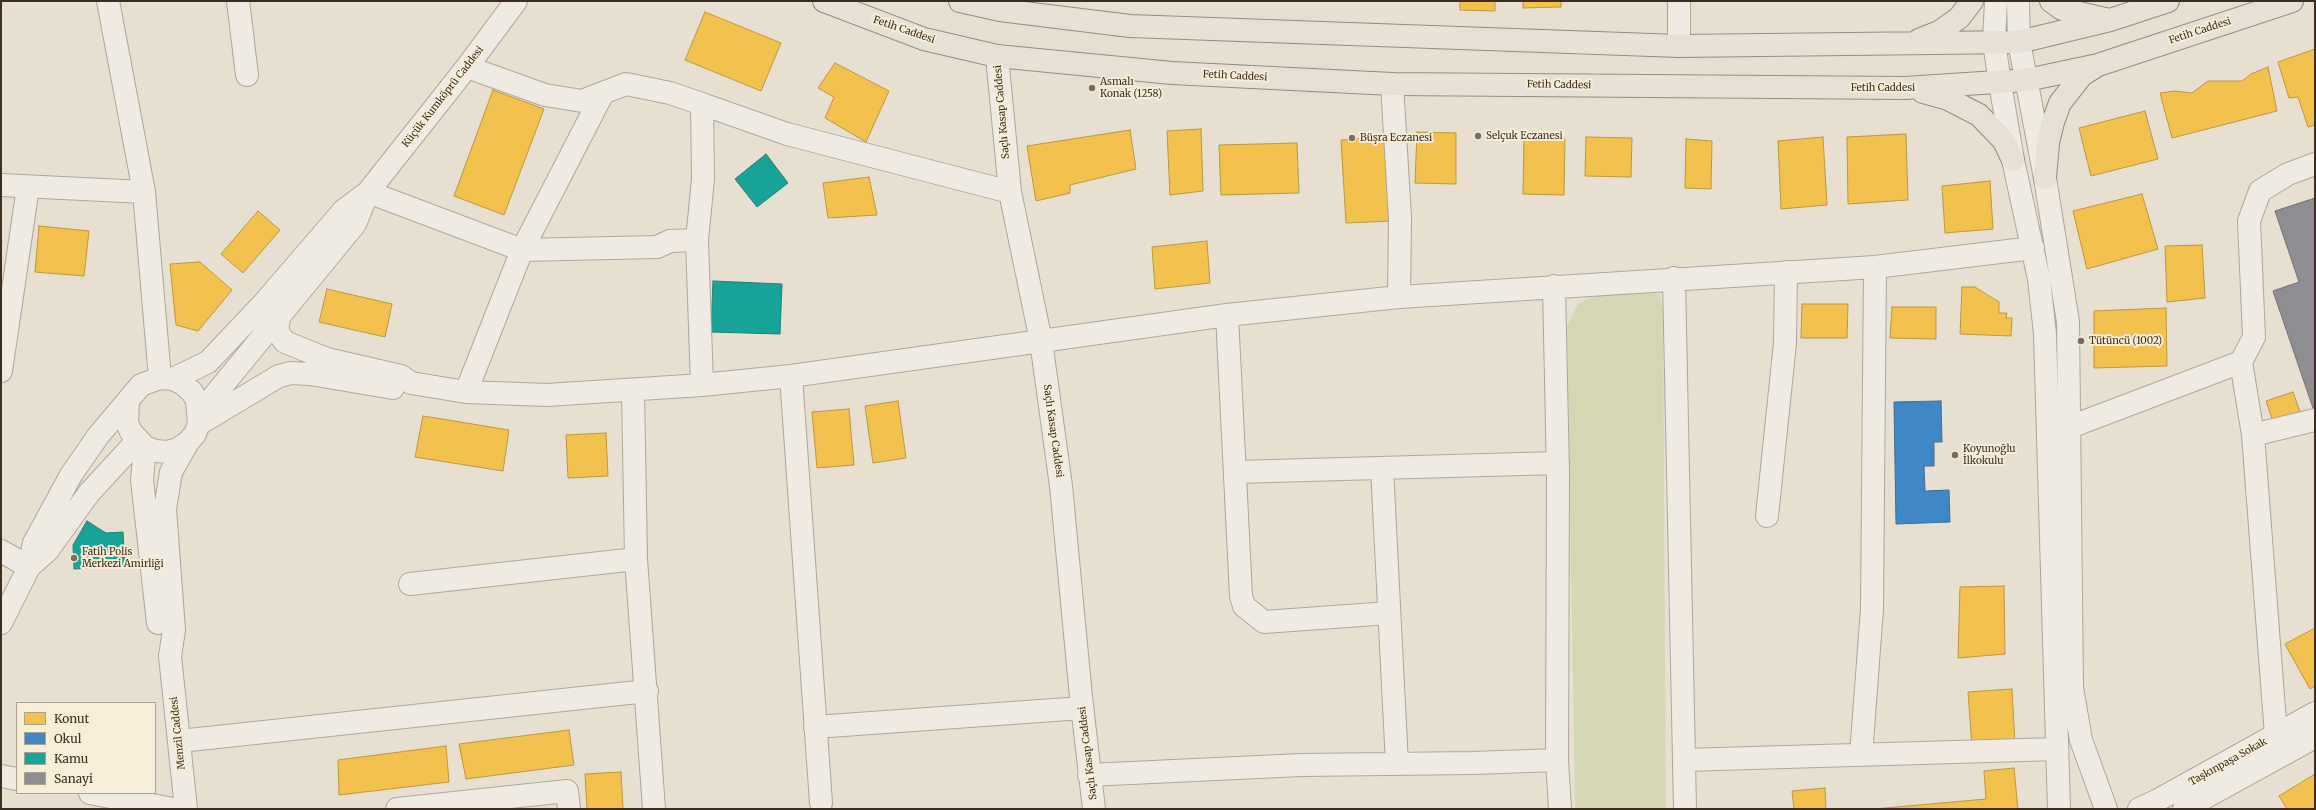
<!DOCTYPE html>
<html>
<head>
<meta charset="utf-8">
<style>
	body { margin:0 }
	#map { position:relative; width:2316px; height:810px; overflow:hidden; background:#e7e0d1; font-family:Merriweather,serif }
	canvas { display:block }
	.frame { position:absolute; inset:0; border:2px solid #3d2e20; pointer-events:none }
	.legend { position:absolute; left:16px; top:702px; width:140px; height:92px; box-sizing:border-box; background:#f7eed8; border:1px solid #ada18e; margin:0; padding:5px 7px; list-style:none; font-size:12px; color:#3d2e20 }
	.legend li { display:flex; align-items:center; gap:8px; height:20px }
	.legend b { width:20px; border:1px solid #ada18e }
</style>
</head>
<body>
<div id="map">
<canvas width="2316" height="810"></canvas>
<div class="frame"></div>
<ul class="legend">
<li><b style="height:11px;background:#f2c14e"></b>Konut</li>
<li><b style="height:11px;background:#3f88c5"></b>Okul</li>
<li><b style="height:11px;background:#17a398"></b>Kamu</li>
<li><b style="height:11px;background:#8d8d92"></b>Sanayi</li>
</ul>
</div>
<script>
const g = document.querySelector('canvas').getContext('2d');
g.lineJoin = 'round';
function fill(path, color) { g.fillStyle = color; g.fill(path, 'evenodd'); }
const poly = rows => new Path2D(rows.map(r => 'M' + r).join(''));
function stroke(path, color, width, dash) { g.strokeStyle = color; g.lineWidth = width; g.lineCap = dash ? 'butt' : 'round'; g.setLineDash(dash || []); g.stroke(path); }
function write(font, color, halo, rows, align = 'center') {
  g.font = font + ' Merriweather,serif'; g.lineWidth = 4; g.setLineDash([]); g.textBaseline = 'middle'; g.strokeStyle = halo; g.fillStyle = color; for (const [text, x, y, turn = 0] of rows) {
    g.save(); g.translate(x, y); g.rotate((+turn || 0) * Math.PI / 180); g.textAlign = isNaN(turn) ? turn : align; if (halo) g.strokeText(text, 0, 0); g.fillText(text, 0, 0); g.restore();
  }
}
const green = poly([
	[1642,290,1659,294,1663,310,1666,809,1575,809,1567,326,1579,302,1613,291]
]);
const homes = poly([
	[1460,1,1495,1,1495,11,1460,10,1460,1],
	[1523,1,1561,1,1561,7,1523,8,1523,1],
	[705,12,781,43,761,91,685,60,705,12],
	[2315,49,2315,125,2308,127,2298,97,2289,98,2278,62,2315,49],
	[835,63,889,91,866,142,825,118,834,97,818,88,835,63],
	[2268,67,2277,111,2172,138,2160,93,2175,91,2192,93,2208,81,2242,81,2251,74,2268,67],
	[493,90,544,109,504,215,454,196,493,90],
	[2145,111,2158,159,2091,176,2079,128,2145,111],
	[1201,129,1203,191,1170,195,1167,131,1201,129],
	[1130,130,1136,169,1070,185,1070,193,1036,201,1027,146,1130,130],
	[1417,132,1456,133,1456,184,1415,183,1417,132],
	[1906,134,1908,200,1848,204,1847,137,1906,134],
	[1387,137,1392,221,1346,223,1341,140,1387,137],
	[1524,137,1565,138,1564,195,1523,194,1524,137],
	[1586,137,1632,138,1631,177,1585,176,1586,137],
	[1823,137,1827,205,1781,209,1778,141,1823,137],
	[1686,139,1712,141,1711,189,1685,188,1686,139],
	[1297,143,1299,193,1221,195,1219,145,1297,143],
	[869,177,877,215,828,218,823,183,869,177],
	[1990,181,1993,229,1945,233,1942,186,1990,181],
	[2142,194,2158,249,2087,269,2073,211,2142,194],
	[258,211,280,230,243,273,221,254,258,211],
	[39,226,89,231,84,276,35,272,39,226],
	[1207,241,1210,283,1155,289,1152,247,1207,241],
	[2202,245,2205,298,2167,302,2165,246,2202,245],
	[200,262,232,290,198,331,176,325,170,264,200,262],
	[1962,287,1975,287,1999,302,1999,313,2007,313,2006,318,2012,318,2011,336,1960,334,1962,287],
	[327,289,392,304,385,337,319,322,327,289],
	[1802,304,1848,304,1847,338,1801,338,1802,304],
	[1892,307,1936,307,1936,339,1890,338,1892,307],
	[2166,308,2167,366,2094,368,2094,311,2166,308],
	[2293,392,2302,418,2275,427,2266,401,2293,392],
	[898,401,906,458,873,463,865,406,898,401],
	[849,409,854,465,817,468,812,412,849,409],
	[423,416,509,430,503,471,415,457,423,416],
	[606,433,608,476,568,478,566,435,606,433],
	[2004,586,2005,654,1958,658,1960,587,2004,586],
	[2315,628,2315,686,2310,689,2285,644,2315,628],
	[2012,689,2015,744,1972,747,1968,692,2012,689],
	[569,730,574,765,466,779,459,744,569,730],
	[446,746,449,782,339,795,338,760,446,746],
	[2014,768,2018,809,1874,809,1986,799,1984,771,2014,768],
	[621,772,623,809,587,809,585,774,621,772],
	[2315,774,2315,809,2287,809,2279,796,2315,774],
	[1825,788,1826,809,1794,809,1792,791,1825,788]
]);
const schools = poly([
	[1941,401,1942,442,1934,442,1934,466,1924,466,1925,491,1949,490,1950,522,1896,524,1894,402,1941,401]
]);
const public = poly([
	[766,154,788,183,757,207,735,179,766,154],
	[713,281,782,284,780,334,711,332,713,281],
	[87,521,106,533,123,532,125,566,74,569,73,545,87,521]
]);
const industry = poly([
	[2315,198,2315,414,2273,291,2299,282,2275,211,2315,198]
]);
const minor = poly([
	[108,1,144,192,160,378],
	[238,1,247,75],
	[1996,1,1994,42,2000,83,2013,160,2039,279,2045,334,2059,809],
	[2018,1,2019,42,2045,178,2068,322,2072,688,2081,740,2106,809],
	[1679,46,1679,1],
	[997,56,1010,192,1041,341,1061,486,1081,697,1094,809],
	[467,67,545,95,582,101,626,84,670,93,702,104,703,179,697,240,702,385],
	[1392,84,1400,218,1399,297],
	[702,104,787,134,1010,192],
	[1,185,144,192],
	[368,192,522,250,657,247,670,241,697,240],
	[1674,278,1685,809],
	[1554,286,1558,475,1557,760,1560,809],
	[1227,315,1241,596,1244,606,1264,622,1389,613],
	[279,318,277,331,285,342,327,359,401,376,411,383,466,392,547,395,702,385,791,376,1227,315,1399,297,1875,267,2033,248],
	[1,371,28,187],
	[791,376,821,803],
	[173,379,208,362,263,304,344,210,368,192,467,67,516,1],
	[633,390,636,559,654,809],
	[466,392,522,250,603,93],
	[200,413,355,224,368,192],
	[199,424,279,376,291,373,310,374,393,388],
	[2070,427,2241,362],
	[2253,435,2315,420],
	[145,447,142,480,158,623],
	[1382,468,1397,764],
	[1236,472,1558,463],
	[1767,516,1785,343,1786,272],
	[1,551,29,567],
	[29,567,48,550,89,493,137,441],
	[410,584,636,559],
	[1,623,29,567,34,543,71,475,98,436,141,385,160,378,173,379,183,384,192,392,197,401,199,424,195,434,188,442,178,449,167,452,156,451,145,447,131,432,127,423,128,402],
	[815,727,1082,708],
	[2276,735,2253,435,2241,362,2254,337,2249,221,2260,191,2288,174,2315,164],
	[180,741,647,691],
	[1861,755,1872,609,1875,267],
	[1684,760,2057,749],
	[1089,775,1301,765,1473,763,1557,760],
	[1,776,17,779],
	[90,793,173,809],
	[186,809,170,656,174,630,165,509,171,472,188,442],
	[397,809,567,791,569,809],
	[2139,809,2158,800,2315,713],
	[2184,809,2315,737]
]);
const major = poly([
	[824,1,924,39,997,56,1172,73,1392,84,1905,88,2027,80,2098,65,2292,1],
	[960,1,1000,10,1130,26,1679,46,2019,42,2110,20,2168,1],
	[2051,1,2062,9,2105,19],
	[1919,40,1939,32,1959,18,1972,1],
	[1923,92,1948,99,1979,115,2004,141,2013,160],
	[2045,178,2048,143,2053,122,2060,103,2082,75,2095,67]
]);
const markers = [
	[1092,88,4,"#786c5e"],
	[1478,136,4,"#786c5e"],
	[1352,138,4,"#786c5e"],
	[2081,341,4,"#786c5e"],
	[1955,455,4,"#786c5e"],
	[74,558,4,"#786c5e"]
];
const streetNames = [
	["Fetih Caddesi",904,30,19],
	["Fetih Caddesi",2200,31,-18],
	["Fetih Caddesi",1235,76,3],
	["Fetih Caddesi",1559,85,1],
	["Fetih Caddesi",1883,88],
	["Küçük Kumköprü Caddesi",443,97,-52],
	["Saçlı Kasap Caddesi",1002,112,-95],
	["Saçlı Kasap Caddesi",1053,431,82],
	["Menzil Caddesi",178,733,-96],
	["Saçlı Kasap Caddesi",1088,753,-97],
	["Taşkınpaşa Sokak",2228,762,-29]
];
const poiNames = [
	["Asmalı",1100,82],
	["Konak (1258)",1100,94],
	["Selçuk Eczanesi",1486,136],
	["Büşra Eczanesi",1360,138],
	["Tütüncü (1002)",2089,341],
	["Koyunoğlu",1963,449],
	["İlkokulu",1963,461],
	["Fatih Polis",82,552],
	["Merkezi Amirliği",82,564]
];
fill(green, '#d6d7b3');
fill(homes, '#f2c14e');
stroke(homes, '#bc9540', 1);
fill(schools, '#3f88c5');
stroke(schools, '#3e6d94', 1);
fill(public, '#17a398');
stroke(public, '#228074', 1);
fill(industry, '#8d8d92');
stroke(industry, '#757070', 1);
stroke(minor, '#ada599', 24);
stroke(major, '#928b80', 24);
stroke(minor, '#efebe3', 22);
stroke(major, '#e6e1d4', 22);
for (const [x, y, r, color] of markers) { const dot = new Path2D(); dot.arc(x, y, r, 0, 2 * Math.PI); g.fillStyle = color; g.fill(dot); stroke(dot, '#f7eed8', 1.5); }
write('10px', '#3d2e20', '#f7eed8', streetNames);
write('10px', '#3d2e20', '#f7eed8', poiNames, 'left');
</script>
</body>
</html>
